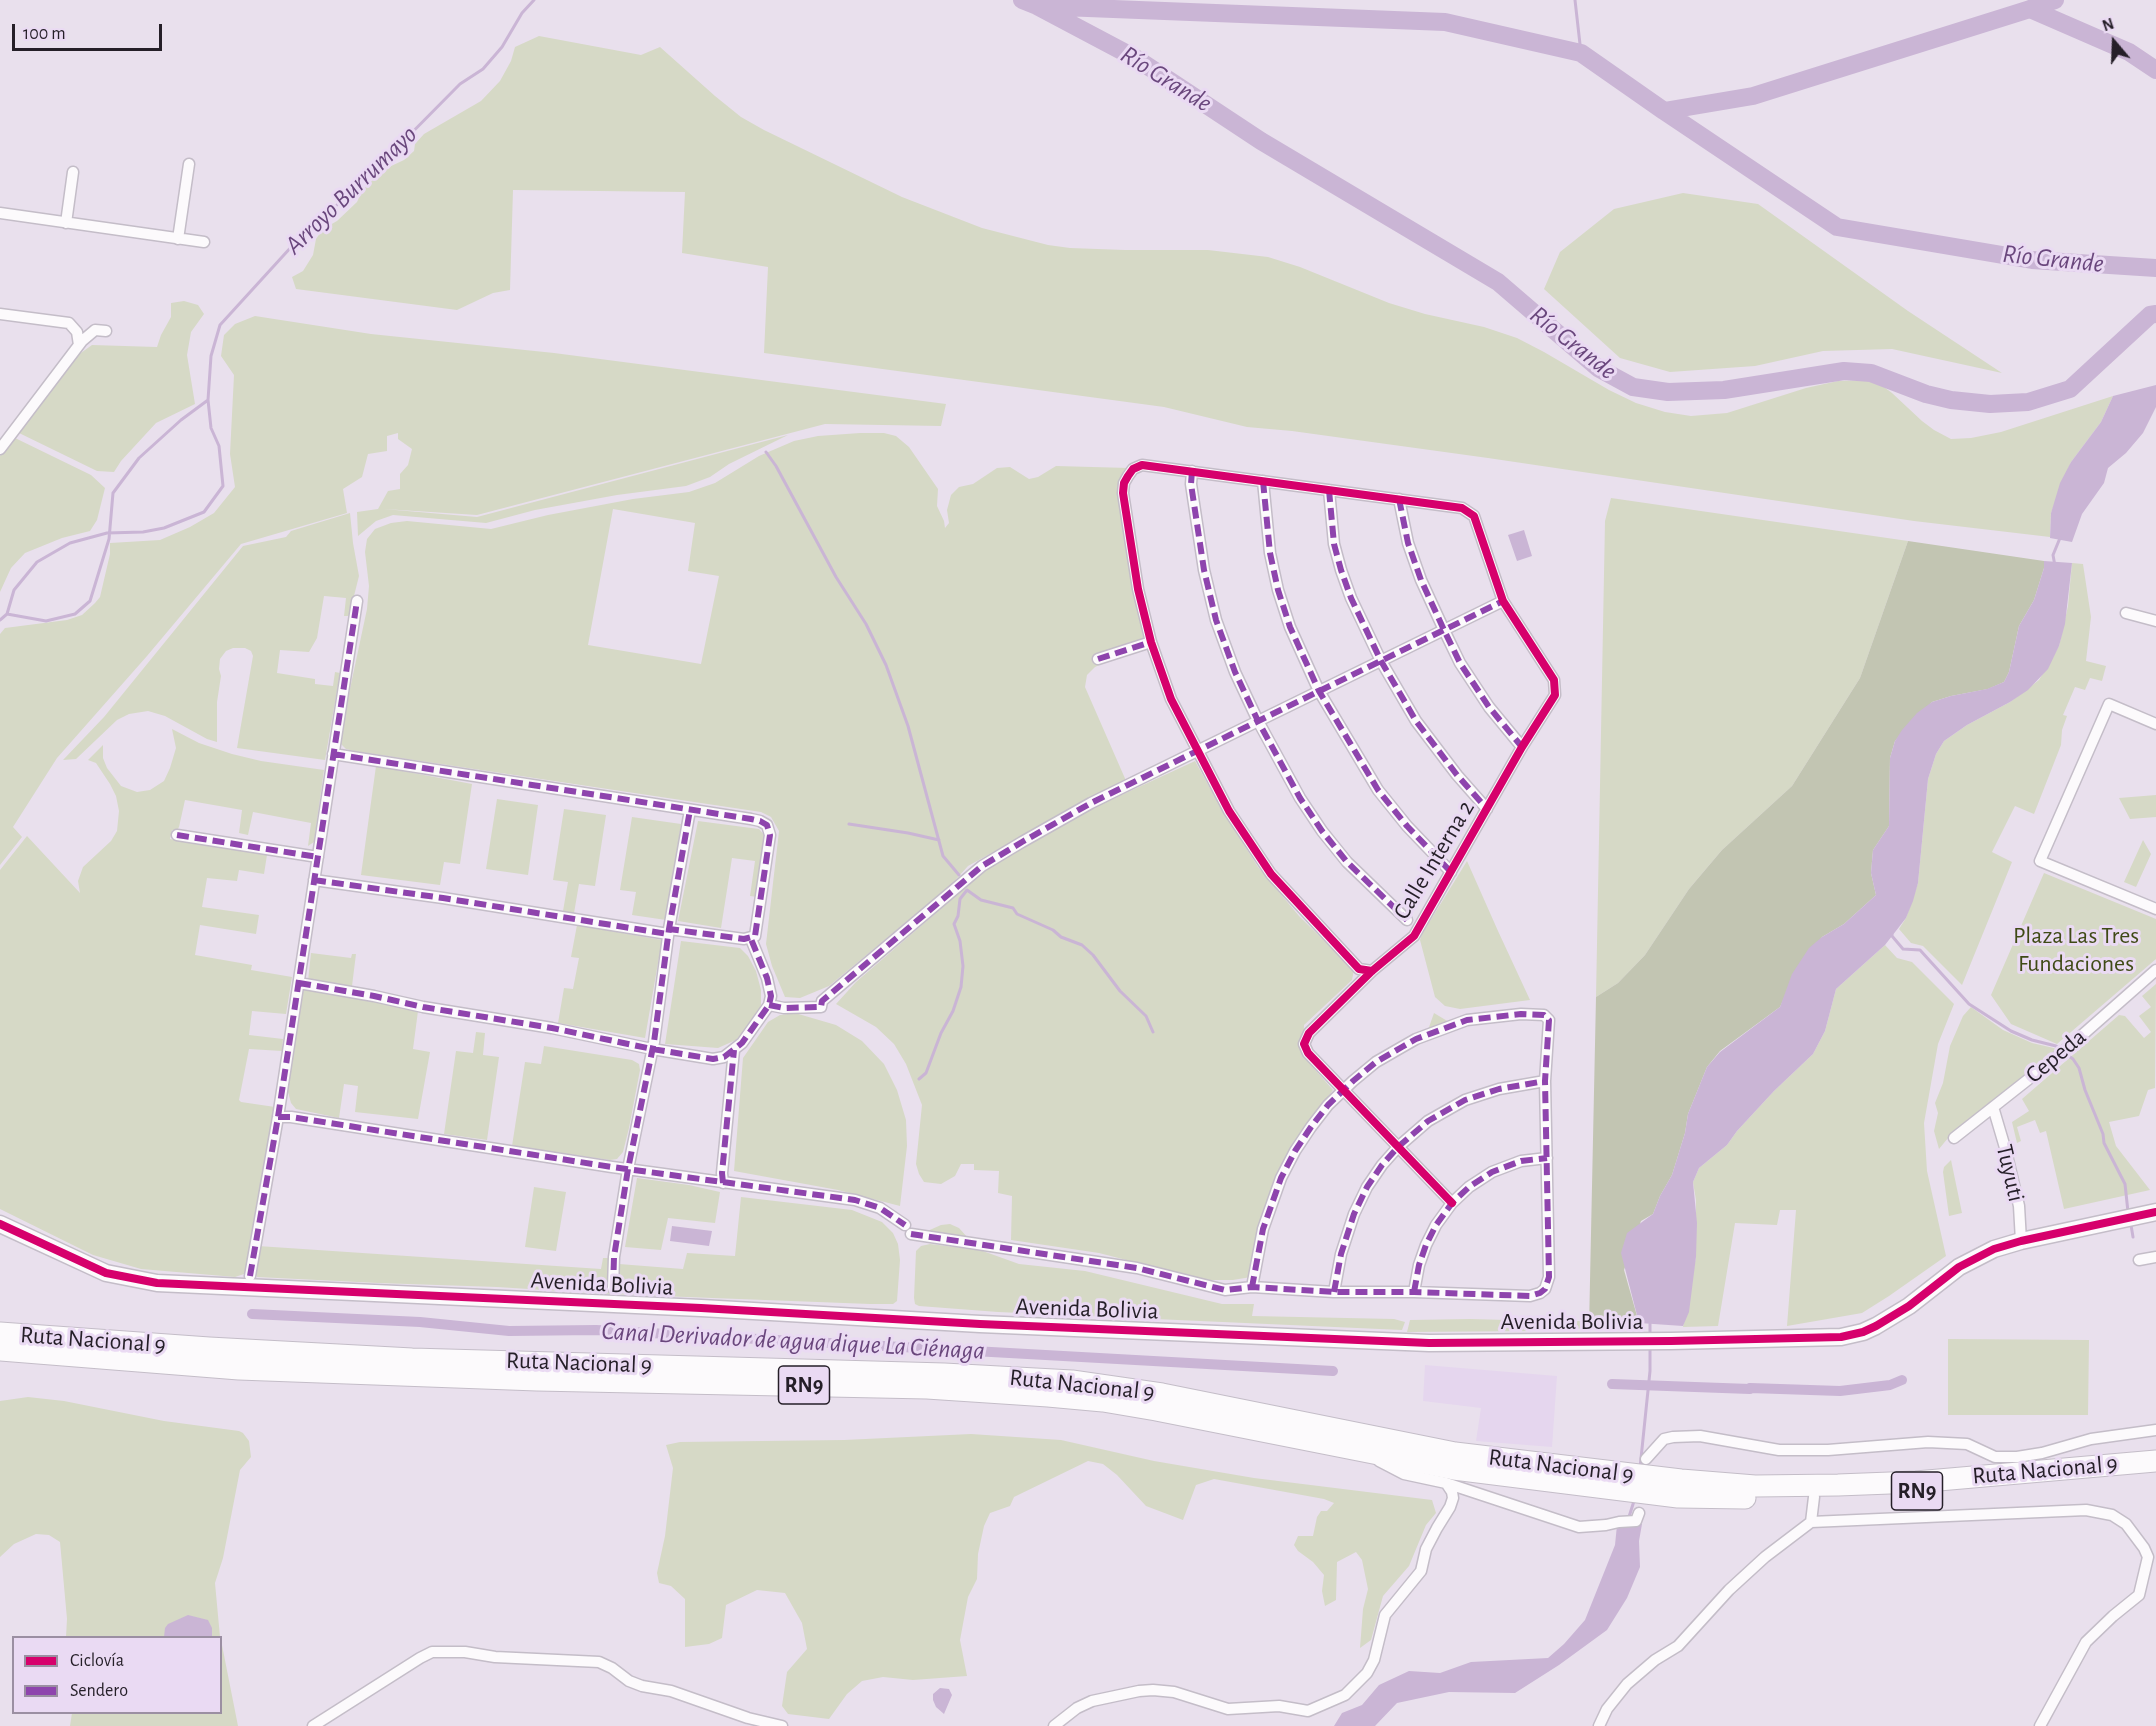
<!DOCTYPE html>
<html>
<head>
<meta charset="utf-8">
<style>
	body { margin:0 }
	#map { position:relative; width:2156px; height:1726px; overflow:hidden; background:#e9e0ed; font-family:"Alegreya Sans",sans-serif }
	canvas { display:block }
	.legend { position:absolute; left:12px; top:1636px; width:210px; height:78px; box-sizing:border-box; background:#eadaf3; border:2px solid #9b8fa2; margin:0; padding:8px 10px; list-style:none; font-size:18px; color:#251f28 }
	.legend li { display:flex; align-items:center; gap:12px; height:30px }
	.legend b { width:30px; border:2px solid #9b8fa2 }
	.north { position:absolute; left:2084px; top:12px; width:60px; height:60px; -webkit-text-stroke:4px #eadaf3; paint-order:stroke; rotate:341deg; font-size:16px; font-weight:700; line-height:24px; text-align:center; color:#251f28 }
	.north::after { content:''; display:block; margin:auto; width:21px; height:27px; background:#251f28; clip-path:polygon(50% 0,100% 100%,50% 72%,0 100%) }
	.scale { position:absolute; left:12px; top:24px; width:150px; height:27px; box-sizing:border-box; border:3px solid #251f28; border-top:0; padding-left:8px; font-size:18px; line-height:21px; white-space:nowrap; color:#251f28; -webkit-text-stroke:4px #eadaf3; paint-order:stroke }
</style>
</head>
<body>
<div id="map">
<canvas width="2156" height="1726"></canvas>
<ul class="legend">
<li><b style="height:8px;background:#d6006c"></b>Ciclovía</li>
<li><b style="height:8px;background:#8e44ad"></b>Sendero</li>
</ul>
<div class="north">N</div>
<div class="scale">100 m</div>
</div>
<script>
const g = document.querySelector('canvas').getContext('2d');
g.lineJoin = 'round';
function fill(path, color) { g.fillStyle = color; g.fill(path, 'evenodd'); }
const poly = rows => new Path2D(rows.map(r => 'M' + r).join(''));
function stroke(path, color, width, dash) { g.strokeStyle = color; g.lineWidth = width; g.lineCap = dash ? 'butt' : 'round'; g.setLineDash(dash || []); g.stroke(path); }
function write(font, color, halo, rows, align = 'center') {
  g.font = font + ' "Alegreya Sans",sans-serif'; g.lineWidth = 6; g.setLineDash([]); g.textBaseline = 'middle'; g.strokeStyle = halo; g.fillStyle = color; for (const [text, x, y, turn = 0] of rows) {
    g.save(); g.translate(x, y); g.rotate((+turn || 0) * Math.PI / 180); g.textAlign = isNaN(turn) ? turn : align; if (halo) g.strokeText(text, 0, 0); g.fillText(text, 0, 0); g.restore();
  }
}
const built = poly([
	[1425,1365,1557,1376,1552,1447,1476,1441,1481,1408,1423,1401]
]);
const green = poly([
	[539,36,641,55,660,47,715,96,741,117,764,130,902,197,982,228,1048,245,1070,248,1125,250,1208,250,1268,257,1300,267,1389,303,1425,314,1484,327,1517,338,1544,352,1609,390,1636,403,1665,412,1691,416,1727,413,1806,388,1838,381,1863,380,1876,381,1892,393,1922,421,1934,430,1951,439,1971,438,2001,432,2113,396,2101,422,2071,462,2051,513,2050,537,1914,521,1488,458,1292,431,1247,427,1164,407,764,353,768,267,682,253,685,192,513,190,510,290,493,293,457,310,296,289,292,277,303,271,313,255,316,239,323,229,337,221,357,202,363,189,376,177,389,167,404,160,414,151,415,144,424,134,481,101,500,81,511,61,515,47],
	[1683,193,1758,204,1908,311,2002,373,1892,349,1823,351,1755,366,1670,372,1620,358,1544,289,1560,252,1614,209],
	[184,301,198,305,204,314,191,332,187,355,195,404,156,423,121,461,114,472,97,471,17,432,78,355,92,345,157,347,161,335,171,317,171,303],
	[255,316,371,334,554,353,946,404,941,426,825,424,477,515,384,509,477,517,788,435,729,464,710,477,686,486,617,495,535,510,486,523,393,515,376,521,358,536,357,512,378,509,388,491,400,489,400,474,408,465,412,449,398,439,398,433,387,436,387,451,368,454,362,477,343,489,347,513,241,544,147,656,57,758,13,827,22,837,0,865,0,634,5,628,67,620,82,615,95,603,100,597,110,554,110,543,160,540,190,527,214,513,235,487,230,454,234,375,221,356,224,335,235,324],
	[860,433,884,433,896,436,909,447,938,489,937,506,944,521,945,528,949,523,947,510,951,495,959,487,973,484,997,468,1010,467,1029,479,1038,477,1056,466,1129,468,1120,479,1119,493,1130,576,1146,650,1115,658,1095,667,1087,675,1085,687,1127,783,1073,808,968,866,951,885,829,986,800,998,785,997,772,966,766,944,779,831,771,817,761,812,354,751,346,749,341,744,341,731,367,609,369,586,365,552,367,539,375,529,391,523,407,521,491,529,548,515,633,499,689,492,715,483,759,456,794,441,818,436],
	[613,509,695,523,688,571,719,576,701,664,588,645],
	[13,437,91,475,105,488,97,520,90,531,62,538,25,553,11,568,0,592,0,456],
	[1611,498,1908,541,1860,678,1792,786,1722,850,1689,889,1645,955,1618,983,1596,997,1605,521],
	[350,513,353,543,359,576,349,616,344,616,346,598,324,596,317,638,309,652,280,650,277,673,315,679,315,684,333,686,335,672,340,673,325,760,237,748,253,656,251,651,245,648,233,648,226,651,220,659,219,669,221,676,217,702,217,742,207,739,165,716,148,711,129,714,117,720,76,759,63,760,104,717,243,546,286,537,291,531],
	[2072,563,2083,564,2091,617,2086,661,2106,666,2102,681,2090,678,2085,690,2075,687,2063,715,2067,716,2062,730,2061,745,2034,814,2015,806,1992,852,2012,862,1962,985,1923,946,1911,943,1899,929,1906,918,1918,883,1928,779,1936,754,1944,741,1967,725,2010,702,2039,680,2059,646,2068,606],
	[172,729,199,743,232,754,261,761,324,770,314,842,308,846,311,823,253,812,248,835,239,833,242,810,185,800,179,827,177,830,172,830,170,839,267,855,264,874,239,870,237,881,207,878,202,907,259,915,256,934,200,925,195,955,252,965,251,970,292,977,286,1014,252,1011,249,1035,283,1039,282,1051,249,1049,239,1100,241,1102,275,1107,246,1269,244,1274,235,1277,141,1269,93,1255,0,1209,0,870,27,836,80,893,78,881,83,867,111,841,117,831,119,811,116,796,110,784,96,763,88,760,103,745,103,758,107,768,121,786,137,792,150,790,164,781,170,768,176,748],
	[1195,761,1222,810,1258,867,1299,916,1354,970,1352,980,1304,1025,1303,1056,1333,1090,1298,1138,1251,1277,1233,1280,1204,1280,1099,1253,1011,1240,1012,1196,998,1193,999,1171,974,1170,974,1164,961,1164,955,1176,941,1184,924,1182,919,1174,916,1164,922,1105,906,1064,894,1044,876,1027,836,1004,856,982,987,869,1022,847,1089,810],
	[376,766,472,784,460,864,444,862,440,885,361,875],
	[2156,795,2156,817,2130,819,2119,798],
	[497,799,538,805,528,875,486,869],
	[564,809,606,815,595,886,579,884,574,913,563,911,568,882,553,880],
	[632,817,681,824,666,920,632,915,636,892,620,890],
	[698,821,759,829,766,837,758,897,750,896,755,861,732,858,721,928,678,921],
	[2143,840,2151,854,2136,887,2124,882],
	[1467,861,1498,931,1530,1000,1460,1009,1445,1006,1435,997,1420,940,1422,934],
	[2044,873,2156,919,2156,959,2057,1044,2011,1024,1991,995],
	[577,925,662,940,645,1038,558,1023,564,988,573,989,579,958,571,957],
	[681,941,740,948,748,956,756,971,761,990,761,1005,756,1017,736,1040,718,1048,665,1044],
	[1885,945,1897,958,1912,962,1954,1004,1938,1044,1924,1123,1927,1171,1946,1256,1889,1296,1862,1313,1787,1326,1796,1210,1780,1210,1777,1225,1735,1223,1718,1326,1683,1327,1696,1257,1696,1200,1693,1182,1699,1168,1727,1145,1737,1131,1774,1091,1813,1054,1825,1031,1836,989],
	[311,953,351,958,352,954,356,954,352,986,308,981],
	[2156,984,2155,1088,2148,1090,2139,1116,2109,1122,2116,1146,2150,1190,2064,1209,2046,1131,2040,1133,2035,1120,2017,1127,2021,1141,2017,1143,2012,1122,2029,1111,2022,1099,2119,1015,2125,1016,2144,1038,2151,1032,2139,1016,2151,1007,2142,996],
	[310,987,418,1011,413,1049,430,1052,418,1119,355,1112,358,1086,344,1084,339,1118,296,1109,291,1103,288,1092,288,1080,302,994,305,989],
	[1971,1007,2003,1030,2032,1043,2058,1049,1953,1132,1939,1149,1934,1131,1938,1113,1935,1103,1943,1083,1950,1046,1963,1016],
	[795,1013,836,1025,862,1041,884,1064,897,1090,906,1120,907,1146,900,1206,838,1190,734,1171,743,1058,768,1022,780,1015],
	[1434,1013,1449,1022,1428,1030],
	[476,1032,485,1033,483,1055,499,1057,487,1140,444,1134,456,1051,473,1053],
	[544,1046,632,1060,639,1064,640,1070,629,1128,623,1152,617,1159,610,1160,512,1146,525,1062,541,1064],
	[1951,1160,1962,1213,1949,1216,1943,1172,1944,1167],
	[637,1178,689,1185,720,1192,715,1223,668,1218,661,1250,625,1247],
	[534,1187,566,1192,556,1251,525,1247],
	[741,1197,852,1210,882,1222,893,1233,898,1244,900,1260,897,1301,893,1304,870,1304,608,1294,497,1287,378,1283,257,1277,255,1270,258,1246,601,1269,603,1258,611,1258,619,1264,683,1269,687,1253,735,1256],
	[950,1224,959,1228,968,1238,923,1233,941,1225],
	[930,1244,980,1250,1019,1264,1085,1271,1222,1304,1254,1304,1252,1316,1394,1319,1405,1322,1402,1330,998,1312,919,1306,915,1304,914,1298,916,1251,921,1246],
	[1470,1319,1546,1321,1590,1321,1589,1328,1539,1331,1407,1332,1410,1320],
	[1948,1339,2089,1340,2088,1415,1948,1415],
	[28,1397,64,1401,164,1421,239,1431,243,1433,249,1441,251,1457,240,1470,223,1558,215,1583,220,1637,66,1637,67,1619,60,1542,49,1535,36,1534,14,1544,0,1557,0,1401],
	[971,1434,1061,1440,1154,1461,1254,1478,1432,1500,1436,1513,1426,1525,1409,1566,1383,1596,1371,1640,1360,1648,1363,1609,1368,1589,1362,1560,1356,1552,1337,1562,1336,1600,1325,1606,1322,1591,1324,1575,1313,1562,1298,1551,1294,1545,1298,1536,1313,1536,1317,1517,1321,1511,1327,1511,1334,1503,1324,1499,1214,1479,1196,1485,1183,1520,1146,1506,1117,1475,1103,1464,1088,1461,1014,1497,1010,1506,990,1513,984,1526,978,1554,977,1579,968,1597,960,1640,967,1676,913,1680,883,1677,862,1681,847,1694,829,1719,788,1714,782,1706,787,1672,807,1649,802,1623,785,1593,757,1590,726,1605,722,1638,709,1644,685,1647,685,1599,671,1586,659,1583,657,1573,665,1536,673,1468,666,1445,680,1442,844,1440],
	[221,1640,238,1726,70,1726,72,1713,220,1712]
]);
const forest = poly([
	[1908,541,2044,561,2044,568,2034,600,2019,626,2009,672,2004,682,1988,689,1951,696,1932,702,1895,741,1890,758,1889,826,1873,850,1871,873,1876,895,1844,924,1822,937,1786,994,1780,1007,1720,1051,1707,1067,1688,1114,1685,1133,1672,1175,1660,1196,1653,1214,1641,1221,1624,1270,1639,1323,1638,1329,1589,1328,1596,997,1618,983,1645,955,1689,889,1722,850,1792,786,1860,678]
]);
const water = poly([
	[2156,385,2156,407,2143,433,2126,453,2108,468,2104,483,2082,514,2072,542,2050,538,2051,513,2060,483,2071,462,2101,422,2113,396],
	[1524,530,1532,556,1517,561,1508,535],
	[2044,561,2072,563,2065,624,2059,646,2048,669,2028,690,2010,702,1967,725,1944,741,1936,754,1928,779,1918,883,1913,901,1906,918,1885,945,1836,989,1825,1031,1813,1054,1774,1091,1737,1131,1727,1145,1699,1168,1693,1182,1697,1223,1696,1257,1689,1312,1683,1326,1639,1323,1621,1253,1627,1233,1653,1214,1660,1196,1672,1175,1685,1133,1688,1114,1707,1067,1720,1052,1780,1007,1792,974,1809,948,1822,937,1844,924,1876,895,1871,873,1873,850,1889,826,1890,758,1895,741,1902,730,1917,713,1932,702,1951,696,1987,689,2004,682,2009,672,2019,626,2034,600,2044,568],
	[672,1226,712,1231,709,1246,670,1241],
	[1642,1524,1639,1541,1640,1567,1627,1598,1607,1630,1559,1665,1515,1693,1449,1692,1397,1703,1375,1726,1334,1726,1342,1713,1362,1705,1379,1685,1409,1671,1440,1673,1471,1662,1548,1658,1564,1644,1585,1620,1615,1545,1617,1525],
	[188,1615,208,1620,212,1628,212,1637,164,1637,165,1628,168,1624],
	[940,1688,949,1689,952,1695,944,1714,936,1707,933,1700,933,1694]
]);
const stream = poly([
	[1575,0,1581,53],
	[766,452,776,466,836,577,866,624,886,665,908,726,943,856,959,875],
	[2055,566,2053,555,2060,538],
	[7,614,14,590,37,562,70,543,107,533,143,532,164,528,204,512,223,486,219,446,211,428,208,400],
	[0,620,7,614,46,621,75,614,90,601,109,539,113,493,139,458,181,420,208,400,211,356,220,325,293,245,372,173,460,84,483,69,502,47,522,13,534,0],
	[849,824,908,833,939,840],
	[1892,934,1892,936,1903,949,1920,950,1969,1004,2011,1031,2032,1040,2056,1046,2061,1050],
	[2066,1054,2073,1059,2079,1068,2085,1090,2103,1134,2104,1143,2125,1184,2128,1212],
	[919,1079,926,1073,941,1033,953,1011,961,987,963,966,960,941,954,924,958,916,960,899,967,890,981,900,1013,908,1017,914,1053,930,1061,937,1082,945,1093,955,1120,991,1146,1016,1153,1032],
	[2131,1225,2133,1237],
	[1650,1322,1650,1336],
	[1640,1468,1650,1371,1650,1346],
	[1628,1520,1634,1501]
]);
const canal = poly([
	[252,1314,420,1322,509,1331,596,1330,1333,1371],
	[1612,1384,1750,1389],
	[1750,1388,1840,1391,1890,1385,1902,1380]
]);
const river = poly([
	[1022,0,1037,6,1445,22,1581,53,1664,111,1753,96,2030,9,2129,52,2156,70],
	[1037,6,1137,59,1261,141,1498,282,1598,368,1633,387,1668,392,1724,390,1844,371,1871,373,1926,394,1951,400,1990,404,2028,402,2070,389,2150,315,2156,314],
	[2030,9,2055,0],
	[1664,111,1837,227,2032,260,2156,268]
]);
const street = poly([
	[0,213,204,242],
	[66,223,73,172],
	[178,239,189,164],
	[0,314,69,323,77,332,79,345],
	[0,449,82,341,95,330,106,331],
	[1192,471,1191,484,1204,570,1216,620,1235,672,1258,721,1300,798,1322,831,1347,862,1407,920],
	[1263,481,1270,553,1278,590,1290,627,1319,691,1378,790,1407,826,1451,872],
	[1329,490,1334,544,1341,570,1351,598,1381,661,1416,721,1457,775,1487,809],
	[1399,499,1408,543,1421,580,1444,630,1460,663,1489,707,1522,747],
	[2126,613,2156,621],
	[1098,659,1151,642],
	[2156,724,2109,704,2040,861,2156,909],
	[333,754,751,819,760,821,767,825,770,835,755,936,744,939,669,929],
	[177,835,318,857],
	[314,880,443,898,668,934],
	[1372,971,1359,969,1271,874,1229,811,1171,699,1151,642,1138,589,1123,493,1124,483,1128,476,1133,469,1142,465,1462,508,1474,516,1503,601,1554,680,1555,695,1522,747,1414,936,1372,971,1309,1033,1304,1044,1308,1053,1452,1203],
	[299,983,374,996,423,1007,552,1028,652,1049,713,1059,724,1057,742,1043,769,1005,771,996,767,978,751,939],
	[769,1005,784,1008,821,1007,822,1001,982,866,1022,842,1091,803,1503,601],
	[1993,1107,2006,1151,2019,1206,2021,1241],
	[278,1117,291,1117,612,1167,855,1200,880,1208,905,1225],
	[1954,1138,2063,1052,2156,970],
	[723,1183,722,1173,734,1050],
	[911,1234,1137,1268,1225,1290,1252,1287,1334,1292,1414,1292,1530,1296,1540,1293,1545,1289,1549,1277,1545,1081,1549,1020,1544,1015,1521,1014,1467,1020,1416,1039,1402,1047,1376,1062,1353,1081,1328,1105,1311,1127,1295,1151,1281,1178,1263,1229,1252,1287],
	[2139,1260,2156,1257],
	[250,1276,278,1117,357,601],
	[613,1288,614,1257,628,1169,654,1042,669,929,690,810],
	[1334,1292,1341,1254,1354,1214,1367,1187,1382,1165,1398,1147,1428,1121,1465,1100,1499,1089,1545,1081],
	[1414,1292,1419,1265,1426,1245,1436,1225,1452,1203,1469,1187,1492,1172,1521,1161,1547,1158],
	[1646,1459,1664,1439,1673,1437,1700,1436,1779,1450,1828,1450,1928,1442,1967,1444,1995,1457,2017,1457,2042,1453,2091,1439,2156,1430],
	[1379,1461,1404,1474,1446,1483,1579,1527,1606,1525,1619,1522,1636,1521,1639,1513],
	[1811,1522,2086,1510,2112,1515,2126,1524,2144,1548,2148,1557,2139,1595,2113,1616,2086,1642,2040,1726],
	[313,1726,420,1658,432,1652,465,1652,495,1657,599,1662,612,1668,629,1681,642,1686,671,1691,748,1718,782,1726],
	[1054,1726,1077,1708,1092,1701,1139,1691,1153,1690,1174,1692,1228,1709,1279,1706,1308,1711,1345,1695,1367,1673,1374,1660,1385,1615,1421,1571,1426,1549,1437,1528,1450,1507,1453,1498,1452,1492,1446,1483],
	[1599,1726,1607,1709,1627,1684,1655,1660,1678,1646,1729,1590,1765,1557,1811,1522,1814,1497]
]);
const secondary = poly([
	[0,1224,106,1273,157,1283,701,1308,980,1324,1429,1343,1671,1341,1841,1337,1863,1332,1876,1326,1909,1306,1959,1267,1994,1249,2021,1241,2156,1212]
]);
const highway = poly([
	[0,1333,209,1348,412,1359,944,1374,1072,1381,1162,1394,1455,1453,1681,1480,1755,1486,1838,1485,1916,1482,2156,1461],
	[0,1350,239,1369,537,1380,927,1388,1048,1396,1103,1401,1156,1410,1454,1469,1678,1497,1745,1498]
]);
const quiet = poly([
	[1192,471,1191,484,1204,570,1216,620,1235,672,1258,721,1300,798,1322,831,1347,862,1407,920],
	[1263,481,1270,553,1278,590,1290,627,1319,691,1378,790,1407,826,1451,872],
	[1329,490,1334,544,1341,570,1351,598,1381,661,1416,721,1457,775,1487,809],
	[1399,499,1408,543,1421,580,1444,630,1460,663,1489,707,1522,747],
	[1098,659,1151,642],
	[333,754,751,819,760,821,767,825,770,835,755,936,744,939,669,929],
	[177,835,318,857],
	[314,880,443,898,668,934],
	[299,983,374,996,423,1007,552,1028,652,1049,713,1059,724,1057,742,1043,769,1005,771,996,767,978,751,939],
	[769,1005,784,1008,821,1007,822,1001,982,866,1022,842,1091,803,1503,601],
	[278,1117,291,1117,612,1167,855,1200,880,1208,905,1225],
	[723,1183,722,1173,734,1050],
	[911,1234,1137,1268,1225,1290,1252,1287,1334,1292,1414,1292,1530,1296,1540,1293,1545,1289,1549,1277,1545,1081,1549,1020,1544,1015,1521,1014,1467,1020,1416,1039,1402,1047,1376,1062,1353,1081,1328,1105,1311,1127,1295,1151,1281,1178,1263,1229,1252,1287],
	[250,1276,278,1117,357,601],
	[613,1288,614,1257,628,1169,654,1042,669,929,690,810],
	[1334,1292,1341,1254,1354,1214,1367,1187,1382,1165,1398,1147,1428,1121,1465,1100,1499,1089,1545,1081],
	[1414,1292,1419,1265,1426,1245,1436,1225,1452,1203,1469,1187,1492,1172,1521,1161,1547,1158]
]);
const cycleway = poly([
	[1372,971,1359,969,1271,874,1229,811,1171,699,1151,642,1138,589,1123,493,1124,483,1128,476,1133,469,1142,465,1462,508,1474,516,1503,601,1554,680,1555,695,1522,747,1414,936,1372,971,1309,1033,1304,1044,1308,1053,1452,1203],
	[0,1224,106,1273,157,1283,701,1308,980,1324,1429,1343,1671,1341,1841,1337,1863,1332,1876,1326,1909,1306,1959,1267,1994,1249,2021,1241,2156,1212]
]);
const shields = [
	[804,1385,51],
	[1917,1491,51]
];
const shieldNames = [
	["RN9",804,1385],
	["RN9",1917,1491]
];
const streetNames = [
	["Calle Interna 2",1434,860,-59],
	["Cepeda",2056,1056,-40],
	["Tuyuti",2010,1173,77],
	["Avenida Bolivia",602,1284,3],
	["Avenida Bolivia",1087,1309,2],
	["Avenida Bolivia",1572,1322],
	["Ruta Nacional 9",93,1340,4],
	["Ruta Nacional 9",579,1363,2],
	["Ruta Nacional 9",1082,1385,6],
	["Ruta Nacional 9",1561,1466,7],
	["Ruta Nacional 9",2045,1470,-5]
];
const parkNames = [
	["Plaza Las Tres",2076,936],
	["Fundaciones",2076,964]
];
const waterNames = [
	["Río Grande",1166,79,32],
	["Arroyo Burrumayo",351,190,-44],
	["Río Grande",2053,259,6],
	["Río Grande",1573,343,38],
	["Canal Derivador de agua dique La Ciénaga",793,1341,3]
];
fill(built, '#e5d6ee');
fill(green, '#d6d9c6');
fill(forest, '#c2c5b2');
fill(water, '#cab5d5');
stroke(stream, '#cab5d5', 3);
stroke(canal, '#cab5d5', 10);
stroke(river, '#cab5d5', 18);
stroke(street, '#c4bdc8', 13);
stroke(secondary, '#c4bdc8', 19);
stroke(highway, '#c4bdc8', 23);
stroke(street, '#fcfafc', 10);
stroke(secondary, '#fcfafc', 16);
stroke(highway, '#fcfafc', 21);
stroke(quiet, '#8e44ad', 6, [12, 6]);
stroke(cycleway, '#d6006c', 8);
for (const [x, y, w] of shields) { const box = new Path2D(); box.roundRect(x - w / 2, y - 19, w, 38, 4.5); g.fillStyle = '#eadaf3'; g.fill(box); stroke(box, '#251f28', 1.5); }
write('bold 22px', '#251f28', null, shieldNames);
write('24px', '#251f28', '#eadaf3', streetNames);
write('24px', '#3f4a16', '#eadaf3', parkNames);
write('italic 26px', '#6a477d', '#eadaf3', waterNames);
</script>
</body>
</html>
